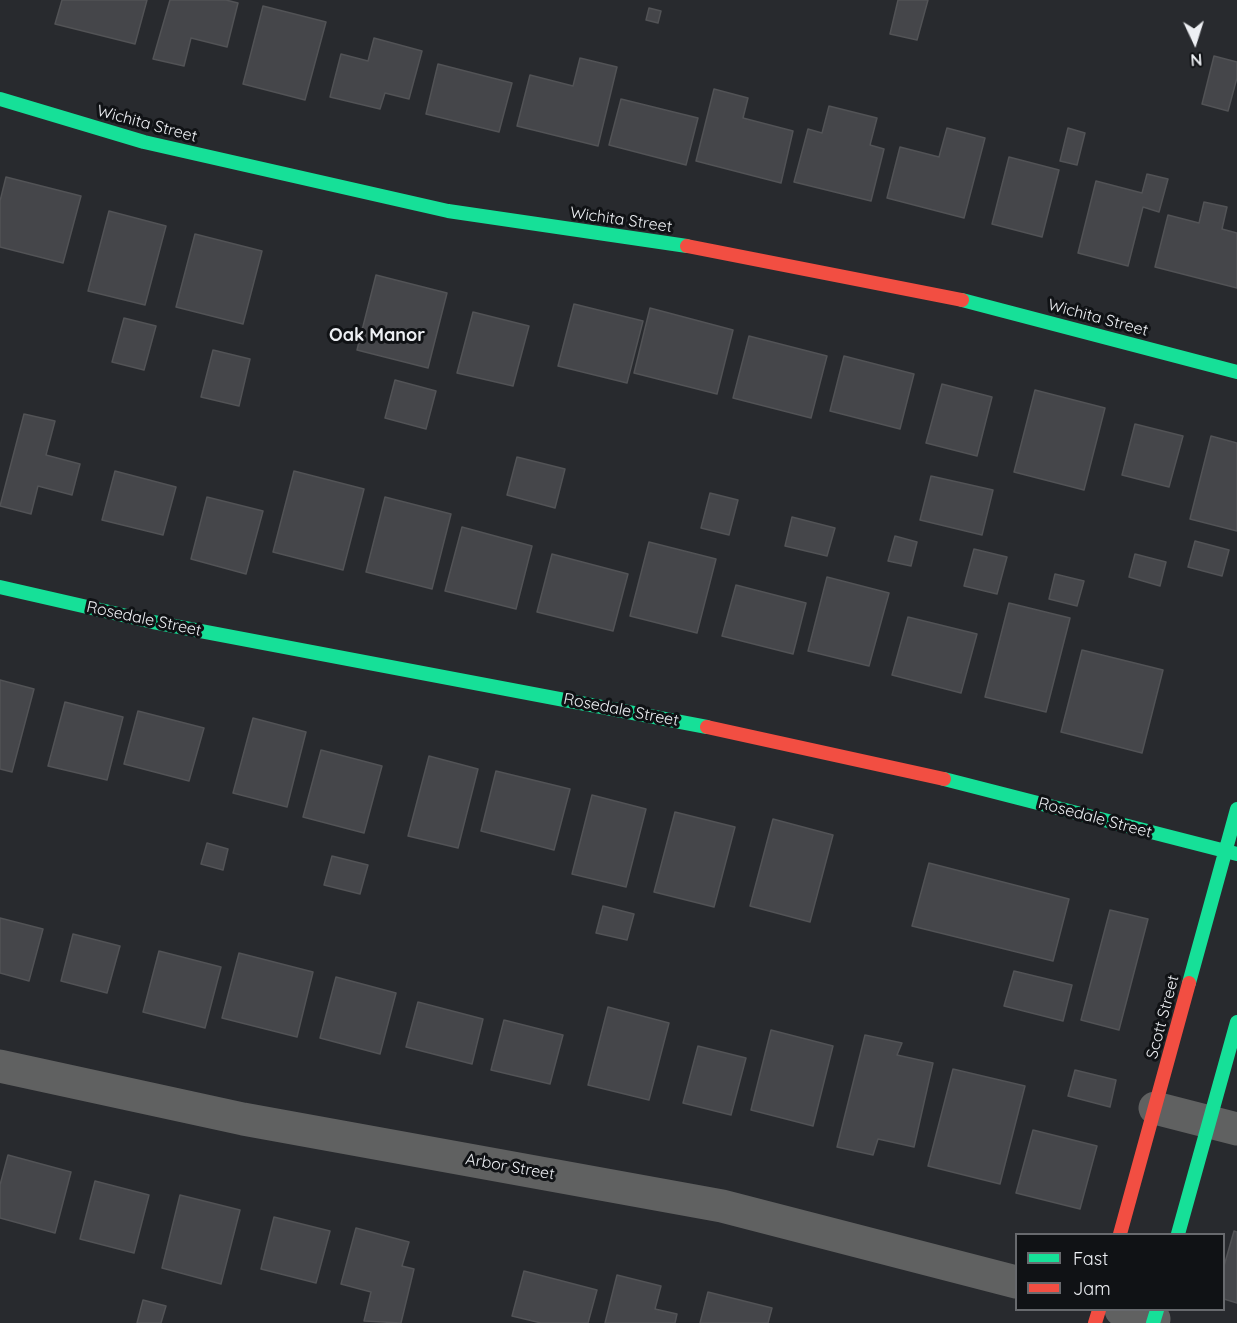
<!DOCTYPE html>
<html>
<head>
<meta charset="utf-8">
<style>
	body { margin:0 }
	#map { position:relative; width:1237px; height:1323px; overflow:hidden; background:#282a2e; font-family:Quicksand,sans-serif }
	canvas { display:block }
	.legend { position:absolute; left:1015px; top:1233px; width:210px; height:78px; box-sizing:border-box; background:#101215; border:2px solid #686a6e; margin:0; padding:8px 10px; list-style:none; font-size:18px; color:#edeff3 }
	.legend li { display:flex; align-items:center; gap:12px; height:30px }
	.legend b { width:30px; border:2px solid #686a6e }
	.north { position:absolute; left:1165px; top:12px; width:60px; height:60px; -webkit-text-stroke:4px #101215; paint-order:stroke; rotate:176deg; font-size:16px; font-weight:700; line-height:24px; text-align:center; color:#edeff3 }
	.north::after { content:''; display:block; margin:auto; width:21px; height:27px; background:#edeff3; clip-path:polygon(50% 0,100% 100%,50% 72%,0 100%) }
</style>
</head>
<body>
<div id="map">
<canvas width="1237" height="1323"></canvas>
<ul class="legend">
<li><b style="height:8px;background:#16e098"></b>Fast</li>
<li><b style="height:8px;background:#f24e42"></b>Jam</li>
</ul>
<div class="north">N</div>
</div>
<script>
const g = document.querySelector('canvas').getContext('2d');
g.lineJoin = 'round';
function fill(path, color) { g.fillStyle = color; g.fill(path, 'evenodd'); }
const poly = rows => new Path2D(rows.map(r => 'M' + r).join(''));
function stroke(path, color, width, dash) { g.strokeStyle = color; g.lineWidth = width; g.lineCap = dash ? 'butt' : 'round'; g.setLineDash(dash || []); g.stroke(path); }
function write(font, color, halo, rows, align = 'center') {
  g.font = font + ' Quicksand,sans-serif'; g.lineWidth = 6; g.setLineDash([]); g.textBaseline = 'middle'; g.strokeStyle = halo; g.fillStyle = color; for (const [text, x, y, turn = 0] of rows) {
    g.save(); g.translate(x, y); g.rotate((+turn || 0) * Math.PI / 180); g.textAlign = isNaN(turn) ? turn : align; if (halo) g.strokeText(text, 0, 0); g.fillText(text, 0, 0); g.restore();
  }
}
const building = poly([
	[62,0,147,0,135,44,55,24,62,0],
	[170,0,226,0,238,3,227,47,191,38,184,66,153,59,170,0],
	[898,0,928,0,917,40,890,34,898,0],
	[263,6,326,22,305,100,243,84,263,6],
	[649,8,661,11,658,23,646,20,649,8],
	[374,38,422,51,409,99,385,93,380,109,330,97,341,54,368,61,374,38],
	[1214,56,1237,62,1237,78,1228,111,1202,104,1214,56],
	[580,58,617,67,598,146,517,126,530,75,573,86,580,58],
	[438,64,512,83,499,132,426,114,438,64],
	[714,89,748,98,743,118,793,131,781,183,696,161,714,89],
	[621,99,698,118,686,165,609,145,621,99],
	[829,106,877,118,870,145,884,149,871,201,794,182,808,129,822,133,829,106],
	[947,128,985,138,964,218,887,198,900,147,939,157,947,128],
	[1068,128,1085,133,1077,165,1060,161,1068,128],
	[1009,157,1059,170,1042,237,992,224,1009,157],
	[1147,174,1168,179,1159,212,1143,207,1128,266,1078,253,1096,181,1142,193,1147,174],
	[6,177,81,196,63,263,0,247,0,201,6,177],
	[1204,202,1227,207,1222,229,1237,233,1237,288,1155,267,1168,215,1199,223,1204,202],
	[109,211,166,226,145,305,88,291,109,211],
	[195,234,262,251,243,324,176,307,195,234],
	[376,275,447,293,428,368,357,350,376,275],
	[574,304,643,321,627,383,558,366,574,304],
	[650,308,733,330,717,394,634,373,650,308],
	[473,312,529,326,513,386,457,373,473,312],
	[124,318,156,326,144,370,112,362,124,318],
	[749,336,827,356,811,418,733,398,749,336],
	[213,350,250,359,239,406,201,397,213,350],
	[844,356,914,374,900,429,830,411,844,356],
	[395,380,436,391,426,429,385,418,395,380],
	[942,384,992,397,977,456,926,443,942,384],
	[1035,390,1105,408,1084,490,1014,472,1035,390],
	[24,414,55,421,46,455,80,464,72,495,38,486,31,514,0,506,24,414],
	[1135,424,1183,436,1169,487,1122,475,1135,424],
	[1211,436,1237,443,1237,531,1190,519,1211,436],
	[517,457,565,469,555,508,507,495,517,457],
	[115,471,176,487,163,535,102,520,115,471],
	[294,471,364,489,343,570,273,552,294,471],
	[931,476,993,490,982,535,920,520,931,476],
	[710,493,738,500,729,535,701,528,710,493],
	[207,497,263,511,246,574,191,559,207,497],
	[385,497,451,514,432,589,366,572,385,497],
	[792,517,835,528,827,556,785,546,792,517],
	[462,527,532,546,516,609,445,591,462,527],
	[895,536,917,542,911,566,888,561,895,536],
	[1195,541,1229,550,1222,576,1188,567,1195,541],
	[649,542,716,559,697,633,630,616,649,542],
	[974,549,1007,557,997,594,964,586,974,549],
	[552,554,628,574,613,631,537,612,552,554],
	[1135,554,1166,562,1160,586,1129,577,1135,554],
	[1055,574,1084,581,1077,606,1049,599,1055,574],
	[827,577,889,593,869,666,808,651,827,577],
	[736,585,806,603,793,654,722,636,736,585],
	[1009,603,1070,618,1046,712,985,697,1009,603],
	[908,617,977,634,961,693,892,675,908,617],
	[1082,650,1163,670,1142,753,1061,732,1082,650],
	[0,680,34,689,12,772,0,769,0,680],
	[65,702,123,717,107,780,48,766,65,702],
	[138,711,204,728,189,781,124,764,138,711],
	[253,718,306,732,287,807,233,793,253,718],
	[321,750,382,766,364,833,303,817,321,750],
	[429,756,478,769,458,848,408,836,429,756],
	[496,771,570,789,554,850,481,831,496,771],
	[592,795,646,809,626,887,572,874,592,795],
	[675,812,735,827,714,907,654,892,675,812],
	[773,819,833,835,810,922,750,906,773,819],
	[207,843,228,849,223,870,201,864,207,843],
	[332,856,368,865,360,894,324,885,332,856],
	[929,863,1069,899,1053,961,912,926,929,863],
	[603,906,634,914,627,940,596,933,603,906],
	[1110,910,1148,919,1119,1030,1081,1020,1110,910],
	[0,918,43,929,29,981,0,973,0,918],
	[73,934,120,946,107,993,61,981,73,934],
	[159,951,221,967,205,1028,143,1012,159,951],
	[239,953,313,972,297,1037,222,1018,239,953],
	[1014,971,1072,985,1063,1021,1004,1006,1014,971],
	[336,977,396,993,380,1054,320,1038,336,977],
	[418,1002,483,1019,472,1064,406,1047,418,1002],
	[608,1007,669,1023,649,1100,588,1085,608,1007],
	[504,1020,563,1035,550,1084,491,1070,504,1020],
	[771,1030,833,1046,813,1126,751,1110,771,1030],
	[865,1035,902,1043,897,1055,933,1063,914,1147,878,1139,873,1155,837,1147,865,1035],
	[698,1046,746,1058,731,1115,683,1103,698,1046],
	[953,1069,1025,1086,1000,1184,928,1166,953,1069],
	[1075,1070,1116,1080,1110,1107,1068,1096,1075,1070],
	[1033,1130,1097,1146,1080,1209,1016,1193,1033,1130],
	[8,1155,71,1172,55,1233,0,1218,0,1185,8,1155],
	[95,1181,149,1195,134,1253,80,1239,95,1181],
	[180,1195,240,1210,221,1284,162,1268,180,1195],
	[274,1217,330,1231,316,1283,261,1269,274,1217],
	[356,1228,409,1242,402,1266,414,1269,401,1323,364,1321,371,1292,341,1284,356,1228],
	[1234,1231,1237,1232,1237,1303,1224,1299,1224,1266,1234,1231],
	[524,1271,597,1290,588,1323,541,1323,512,1316,524,1271],
	[617,1275,661,1286,655,1309,677,1314,675,1323,605,1323,617,1275],
	[708,1292,772,1308,768,1323,700,1323,708,1292],
	[143,1300,166,1306,161,1323,137,1323,143,1300]
]);
const street = poly([
	[0,1066,243,1119,722,1206,1016,1282],
	[1155,1108,1237,1129],
	[1121,1310,1154,1319]
]);
const fast = poly([
	[0,99,144,142,448,211,687,246],
	[962,300,1237,372],
	[0,587,153,622,707,727],
	[944,779,1237,854],
	[1189,983,1237,809],
	[1178,1234,1237,1022],
	[1153,1323,1157,1310]
]);
const jam = poly([
	[687,246,962,300],
	[707,727,944,779],
	[1120,1234,1189,983],
	[1095,1323,1099,1310]
]);
const streetNames = [
	["Wichita Street",147,124,15],
	["Wichita Street",621,220,8],
	["Wichita Street",1098,318,15],
	["Rosedale Street",144,619,12],
	["Rosedale Street",621,710,11],
	["Rosedale Street",1095,818,15],
	["Scott Street",1163,1017,-75],
	["Arbor Street",510,1167,10]
];
const neighbourhoodNames = [
	["Oak Manor",377,336]
];
fill(building, '#45464a');
stroke(building, '#525356', 1.5);
stroke(street, '#606161', 33);
stroke(fast, '#16e098', 14);
stroke(jam, '#f24e42', 14);
write('16px', '#edeff3', '#101215', streetNames);
write('bold 18px', '#edeff3', '#101215', neighbourhoodNames);
</script>
</body>
</html>
